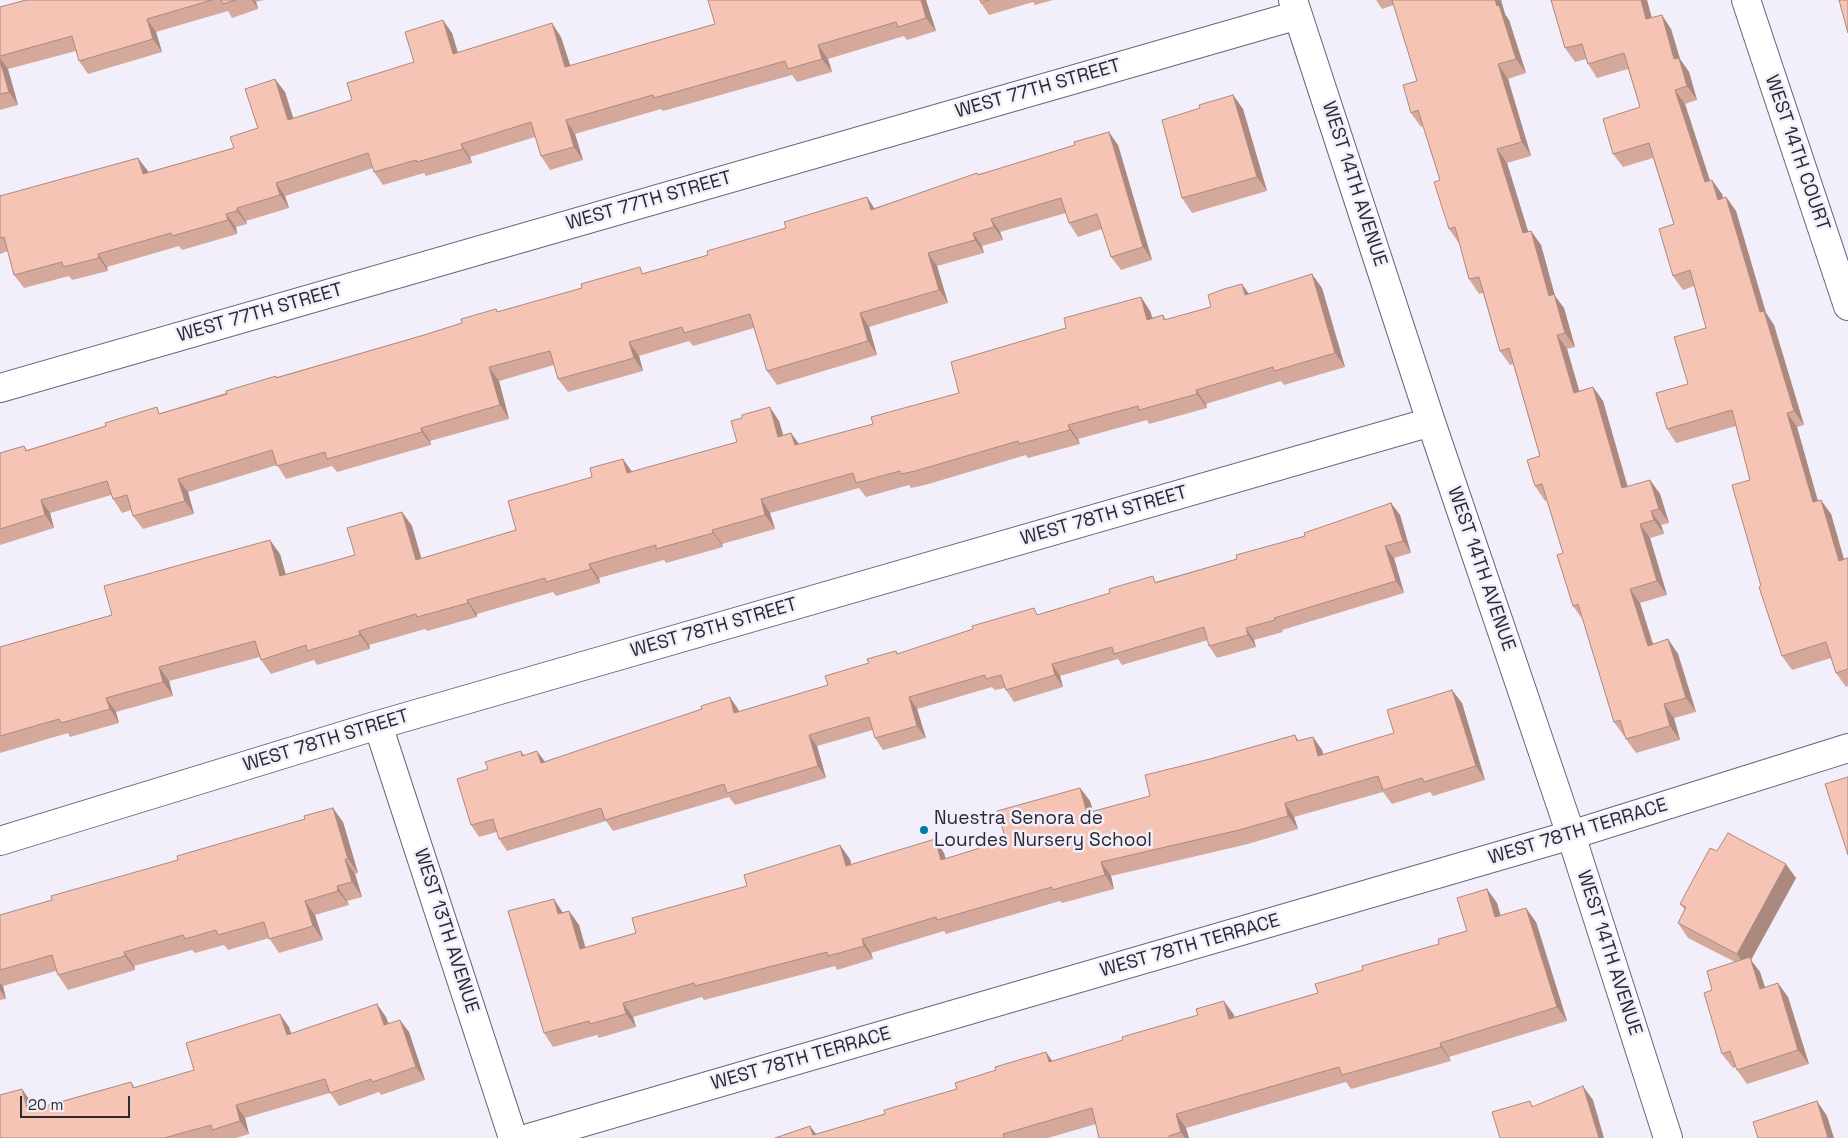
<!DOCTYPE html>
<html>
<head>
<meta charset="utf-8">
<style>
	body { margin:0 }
	#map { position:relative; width:1848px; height:1138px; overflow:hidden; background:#f2effb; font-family:"Space Grotesk",sans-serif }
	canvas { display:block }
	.scale { position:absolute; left:20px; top:1096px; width:110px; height:22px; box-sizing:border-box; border:2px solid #2c2935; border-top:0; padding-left:6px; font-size:15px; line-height:18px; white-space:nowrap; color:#2c2935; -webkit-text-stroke:4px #f2effb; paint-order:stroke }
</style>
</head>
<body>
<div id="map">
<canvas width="1848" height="1138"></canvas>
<div class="scale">20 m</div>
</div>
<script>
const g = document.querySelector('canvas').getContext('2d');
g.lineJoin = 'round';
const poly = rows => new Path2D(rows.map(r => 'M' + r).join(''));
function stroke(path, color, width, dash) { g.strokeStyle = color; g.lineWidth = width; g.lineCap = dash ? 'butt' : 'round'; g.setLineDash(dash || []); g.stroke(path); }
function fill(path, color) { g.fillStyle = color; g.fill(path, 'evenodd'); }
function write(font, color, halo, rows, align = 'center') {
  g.font = font + ' "Space Grotesk",sans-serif'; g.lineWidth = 5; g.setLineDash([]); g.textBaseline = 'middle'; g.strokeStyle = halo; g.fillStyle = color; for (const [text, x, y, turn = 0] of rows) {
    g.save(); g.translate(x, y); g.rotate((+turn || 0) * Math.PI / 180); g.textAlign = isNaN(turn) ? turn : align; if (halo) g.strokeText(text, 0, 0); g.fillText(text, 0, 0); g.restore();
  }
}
const minor = poly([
	[1293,0,1431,422,1571,835,1668,1138],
	[1746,0,1848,306],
	[0,388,1298,15],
	[378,725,513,1138],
	[0,841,378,725,1431,422],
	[529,1138,1571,835,1848,748]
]);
const wall = poly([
	[26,0,264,0,256,2,258,9,232,18,228,11,156,32,162,52,88,74,79,61,76,51,8,69,18,105,0,110,0,7],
	[926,0,936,31,907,40,904,36,828,59,832,72,797,82,792,75,663,111,661,109,575,134,583,160,550,170,541,156,535,137,470,157,472,163,426,176,424,173,383,185,374,172,373,168,285,196,289,208,246,221,247,224,236,227,237,234,182,250,179,246,107,267,108,271,72,280,69,276,24,288,14,275,8,251,0,254,0,194,2,196,148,171,148,172,234,148,258,128,285,92,293,118,352,100,414,62,452,33,458,53,561,37,570,66,715,24],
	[980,0,1053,0,1035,5,1033,2,989,15,981,3],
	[1376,0,1501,0,1505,14,1509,20,1526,73,1508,79,1531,156,1507,163,1528,232,1531,231,1541,245,1555,296,1564,308,1575,347,1567,349,1579,391,1593,387,1603,401,1628,487,1650,480,1660,494,1669,523,1661,525,1664,534,1650,538,1667,595,1640,603,1653,644,1668,639,1678,654,1696,712,1674,718,1680,740,1636,753,1626,739,1625,736,1624,736,1614,722,1583,620,1573,606,1563,553,1547,500,1545,501,1535,486,1540,456,1513,364,1510,365,1500,351,1483,293,1479,294,1469,279,1460,243,1459,243,1449,229,1440,180,1423,126,1421,127,1411,113,1417,81,1394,5,1382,9],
	[1551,0,1647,0,1651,18,1671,29,1680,59,1689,72,1697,100,1685,104,1710,181,1722,194,1723,198,1726,197,1736,211,1766,313,1774,325,1804,425,1797,427,1818,501,1831,514,1844,559,1848,558,1848,686,1846,687,1836,673,1831,658,1792,670,1782,656,1761,586,1750,480,1736,426,1676,443,1667,429,1688,384,1706,328,1694,286,1683,290,1673,276,1674,224,1653,158,1623,167,1613,154,1640,107,1628,69,1597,78,1588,64,1586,59,1575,62,1565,48],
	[1233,95,1243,109,1267,191,1192,213,1182,198,1200,108],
	[1118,145,1152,260,1121,270,1111,257,1102,229,1078,237,1069,223,1066,213,1000,232,1003,240,982,246,984,253,937,266,948,303,869,327,877,355,777,385,767,371,754,328,693,346,689,341,639,356,643,371,568,392,558,379,554,365,499,381,509,419,430,441,431,445,337,472,332,466,286,479,277,465,188,492,194,514,143,529,133,516,131,510,122,513,113,499,111,495,50,513,54,528,0,545,0,453,24,446,27,450,106,426,161,413,277,377,424,335,462,323,496,309,498,312,644,273,708,255,786,228,867,197,874,208,978,174],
	[1322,288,1345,367,1284,385,1281,381,1206,404,1207,408,1149,424,1147,420,1078,439,1080,444,1028,458,1026,455,925,485,911,488,909,485,866,497,859,488,770,513,775,529,722,544,723,547,666,563,664,560,599,578,600,583,556,596,553,592,477,614,477,617,427,631,425,629,369,645,370,649,317,665,314,660,271,674,261,660,260,657,169,681,173,696,116,712,119,723,70,737,68,733,0,753,0,647,112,615,280,554,286,575,355,555,402,512,412,526,421,559,516,530,632,472,737,442,779,421,783,435,791,433,799,444,873,424,959,393,1066,328,1141,297,1150,311,1153,318,1163,315,1166,320,1211,307,1249,294],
	[1391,503,1400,515,1411,553,1394,558,1404,593,1282,630,1283,632,1254,640,1256,647,1217,658,1209,646,1208,640,1122,665,1118,659,1060,676,1063,687,1014,702,1006,690,1005,688,995,690,992,687,917,709,926,738,883,750,875,738,873,730,817,746,826,778,735,805,729,797,613,831,606,821,507,851,499,839,497,832,479,837,471,825,488,769,521,751,524,755,545,762,738,709,739,712,828,685,869,663,896,651,898,654,1237,559,1305,536],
	[1462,703,1485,780,1433,796,1430,792,1392,804,1383,792,1294,817,1298,829,1248,844,1111,876,1114,889,1062,903,1060,901,946,934,944,931,871,953,873,959,837,970,835,966,704,1000,702,997,633,1017,636,1027,599,1038,597,1035,553,1047,544,1033,563,912,569,911,579,925,585,948,636,933,850,859,851,865,935,839,944,853,946,859,1006,840,1080,788,1090,801,1093,811,1150,796,1210,759,1295,735,1299,741,1313,737,1322,750,1323,755,1394,733],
	[343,822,358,873,355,874,362,897,347,901,349,905,315,915,323,940,279,953,269,938,228,950,224,945,195,953,192,950,134,966,135,970,68,990,58,975,56,971,3,986,6,999,0,1000,0,915],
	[1717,851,1796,878,1751,960,1760,972,1765,987,1788,997,1809,1064,1747,1084,1737,1070,1736,1067,1733,1068,1722,1054,1735,962,1688,938,1678,923,1685,910,1680,904],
	[1487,889,1497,903,1500,915,1536,922,1567,1021,1449,1057,1451,1061,1351,1089,1346,1082,1186,1128,1189,1138,1099,1138,1096,1124,1048,1138,775,1138,810,1126,816,1134,885,1114,957,1089,1052,1061,1234,1015,1234,1017,1318,993,1363,970,1439,944,1467,931],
	[386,1017,389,1024,409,1032,425,1080,381,1095,379,1092,339,1106,330,1093,245,1118,249,1134,236,1138,0,1138,31,1102,33,1109,131,1082,135,1088,194,1070,289,1027,291,1034]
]);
const shadedWall = poly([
	[252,0,254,0,256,2,258,9],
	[921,0,926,0,936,31,926,18],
	[1495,0,1501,0,1505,14,1509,20,1526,73,1516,59],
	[1641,0,1647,0,1656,33,1646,19],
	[1662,15,1671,29,1680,59,1689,72,1697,100,1687,86,1674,59],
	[147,19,156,32,162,52,153,39],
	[443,20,452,33,462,67,453,54],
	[552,23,561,37,575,80,565,67],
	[818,45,828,59,832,72,822,59],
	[0,58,8,69,18,105,9,92,0,61],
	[1498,64,1508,79,1531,156,1522,142],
	[275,79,285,92,298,133,288,120],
	[1675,90,1685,104,1715,196,1705,182],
	[1233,95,1243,109,1267,191,1257,177],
	[566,120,575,134,583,160,574,147],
	[1109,132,1118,145,1152,260,1143,247],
	[461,144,470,157,472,163,463,149],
	[1497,149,1507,163,1533,247,1523,233],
	[138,158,148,171,152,187,143,174],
	[1712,180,1722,194,1728,214,1718,200],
	[276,183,285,196,289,208,280,195],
	[867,197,876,211,871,210],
	[1726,197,1736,211,1766,313,1774,325,1804,425,1794,411,1760,312],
	[237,208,246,221,247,224,237,211],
	[226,214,236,227,237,234,228,220],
	[991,219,1000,232,1003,240,994,227],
	[1531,231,1541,245,1555,296,1564,308,1575,347,1565,333,1549,296],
	[973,233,982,246,984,253,975,240],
	[928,253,937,266,948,303,939,290],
	[98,254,107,267,108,271,99,258],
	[1312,274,1322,288,1345,367,1335,353],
	[1242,284,1252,298,1245,295],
	[1141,297,1150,311,1157,334,1147,320],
	[860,313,869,327,877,355,868,341],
	[1557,335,1567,349,1584,407,1574,393],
	[629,342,639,356,643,371,634,358],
	[489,367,499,381,509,419,500,405],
	[1593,387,1603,401,1632,503,1622,488],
	[1196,390,1206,404,1207,408,1197,394],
	[770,407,779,421,788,451,778,437],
	[1787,413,1797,427,1822,516,1813,502],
	[1068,425,1078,439,1080,444,1070,430],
	[421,428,430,441,431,445,422,432],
	[791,433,801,447,795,445],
	[623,459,633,473,627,473],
	[178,479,188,492,194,514,185,501],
	[1650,480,1660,494,1669,523,1659,509],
	[761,499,770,513,775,529,765,515],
	[41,500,50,513,54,528,45,515],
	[1821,500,1831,514,1848,574,1839,561],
	[1391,503,1400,515,1411,553,1403,541],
	[1651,511,1661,525,1664,534,1654,520],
	[402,512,412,526,426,574,416,560],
	[1640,524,1650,538,1667,595,1657,581],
	[712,530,722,544,723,547,713,533],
	[270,540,280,554,290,590,280,576],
	[1385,546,1394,558,1404,593,1396,581],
	[589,564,599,578,600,583,591,569],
	[1630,589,1640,603,1658,660,1648,646],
	[467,600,477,614,477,617,468,603],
	[1246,628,1254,640,1256,647,1248,635],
	[359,631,369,645,370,649,360,635],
	[1668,639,1678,654,1696,712,1686,698],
	[1052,664,1060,676,1063,687,1055,675],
	[159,667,169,681,173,696,163,682],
	[1452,690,1462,703,1485,780,1476,766],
	[730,697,738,709,743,725,734,713],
	[909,697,917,709,926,738,917,726],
	[106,698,116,712,119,723,110,709],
	[1664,704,1674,718,1680,740,1670,726],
	[809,735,817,746,826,778,818,766],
	[1313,737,1322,750,1328,770,1318,756],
	[537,751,546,763,541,763],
	[1080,788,1090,801,1097,826,1087,813],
	[1285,803,1294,817,1298,829,1288,816],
	[333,808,343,822,358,873,348,859],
	[935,839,944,853,950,874,941,860],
	[840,845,850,859,855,880,846,866],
	[345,859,355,874,362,897,352,882],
	[1101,862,1111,876,1114,889,1105,875],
	[1786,864,1796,878,1751,960,1760,972,1770,1003,1737,954],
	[337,886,347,901,349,905,338,891],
	[1487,889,1497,903,1505,931,1495,917],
	[554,899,563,913,558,914],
	[305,901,315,915,323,940,313,926],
	[1526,908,1536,922,1567,1021,1557,1007],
	[569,911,579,925,590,963,580,949],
	[862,939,871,953,873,959,864,946],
	[124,952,134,966,135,970,125,956],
	[0,983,3,986,6,999,0,990],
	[1778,983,1788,997,1809,1064,1798,1050],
	[1224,1001,1234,1015,1239,1033,1229,1019],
	[623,1003,633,1017,636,1027,626,1014],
	[377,1004,386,1017,393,1038,384,1025],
	[280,1014,289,1027,296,1048,287,1035],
	[400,1020,409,1032,425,1080,416,1067],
	[1440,1043,1449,1057,1451,1061,1441,1047],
	[1046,1052,1056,1066,1049,1062],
	[1583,1086,1593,1100,1604,1138,1599,1138],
	[22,1089,31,1102,37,1124,28,1111],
	[1817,1101,1827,1116,1834,1138,1828,1138],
	[236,1105,245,1118,249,1134,240,1121],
	[1176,1114,1186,1128,1189,1138,1185,1138,1181,1132],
	[810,1126,819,1138,813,1135]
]);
const building = poly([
	[26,0,212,0,147,19,153,39,79,61,72,36,0,56,0,7,26,0],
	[221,0,236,0,223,4,221,0],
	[708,0,921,0,926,18,898,27,896,22,818,45,822,59,788,69,785,61,654,98,653,95,566,120,574,147,541,156,531,122,461,144,463,149,417,162,416,160,374,172,368,153,276,183,280,195,237,208,237,211,226,214,228,220,172,236,171,233,98,254,99,258,63,267,62,262,14,275,4,237,0,238,0,196,138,158,143,174,234,148,230,137,258,128,245,89,275,79,288,120,352,100,347,83,414,62,405,32,443,20,453,54,552,23,565,67,715,24,708,0],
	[980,0,989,0,981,3,980,0],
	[1392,0,1495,0,1497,6,1499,5,1516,59,1498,64,1522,142,1497,149,1523,233,1531,231,1549,296,1554,294,1565,333,1557,335,1574,393,1593,387,1622,488,1650,480,1659,509,1651,511,1654,520,1640,524,1657,581,1630,589,1648,646,1668,639,1686,698,1664,704,1670,726,1626,739,1620,720,1614,722,1578,604,1573,606,1557,555,1563,553,1542,484,1535,486,1527,460,1540,456,1509,348,1500,351,1479,277,1469,279,1455,227,1449,229,1434,182,1440,180,1418,110,1411,113,1403,85,1417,81,1392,0],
	[1551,0,1641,0,1646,19,1662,15,1674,59,1679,58,1687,86,1675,90,1705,182,1712,180,1718,200,1726,197,1760,312,1764,311,1794,411,1787,413,1813,502,1821,500,1839,561,1848,558,1848,669,1836,673,1826,642,1782,656,1759,587,1761,586,1732,485,1750,480,1732,410,1667,429,1656,393,1688,384,1674,337,1706,328,1690,270,1673,276,1659,229,1674,224,1649,143,1613,154,1603,119,1640,107,1624,53,1588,64,1582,44,1565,48,1551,0],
	[1839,0,1848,0,1848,33,1839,0],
	[0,61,9,92,0,94,0,61],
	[1233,95,1257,177,1182,198,1162,120,1200,108,1199,105,1233,95],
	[1109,132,1143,247,1111,257,1097,214,1069,223,1061,198,991,219,994,227,973,233,975,240,928,253,939,290,860,313,868,341,767,371,750,314,684,333,682,327,629,342,634,358,558,379,550,351,489,367,500,405,421,428,422,432,327,459,325,452,277,466,272,450,178,479,185,501,133,516,127,495,113,499,107,481,41,500,45,515,0,529,0,453,24,446,26,451,106,426,105,423,157,407,159,414,227,394,226,391,276,376,276,378,424,335,462,323,461,319,496,309,497,312,582,288,581,284,640,267,642,274,708,255,707,251,786,228,784,222,867,197,871,210,977,173,978,175,1075,145,1074,142,1109,132],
	[1312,274,1335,353,1274,371,1273,367,1196,390,1197,394,1139,410,1138,406,1068,425,1070,430,1019,444,1018,441,915,471,901,474,900,471,856,483,853,473,761,499,765,515,712,530,713,533,656,549,656,545,589,564,591,569,546,582,545,578,467,600,468,603,417,617,416,614,359,631,360,635,307,651,306,645,261,660,255,641,159,667,163,682,106,698,110,709,61,723,59,719,0,736,0,647,112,615,104,586,270,540,280,576,355,555,347,528,402,512,416,560,516,530,508,501,592,477,590,468,623,459,627,473,737,442,731,421,742,418,742,415,770,407,778,437,791,433,795,445,873,424,871,417,959,393,951,362,1066,328,1064,318,1141,297,1147,320,1163,315,1164,320,1211,307,1208,295,1224,289,1242,284,1245,295,1312,274],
	[1391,503,1403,541,1385,546,1396,581,1274,618,1275,620,1246,628,1248,635,1209,646,1204,627,1114,654,1112,647,1052,664,1055,675,1006,690,1001,675,986,679,985,675,909,697,917,726,875,738,869,717,809,735,818,766,727,793,724,784,605,820,601,808,499,839,493,819,471,825,457,779,488,769,485,762,521,751,522,756,537,751,541,763,702,709,701,706,730,697,734,713,828,685,825,676,869,663,867,659,896,651,897,654,973,629,972,626,1034,608,1037,615,1110,593,1109,589,1153,576,1155,583,1237,559,1236,555,1305,536,1304,533,1391,503],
	[1452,690,1476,766,1424,782,1422,778,1383,790,1378,776,1285,803,1288,816,1239,830,1101,862,1105,875,1052,890,1052,887,937,920,936,917,862,939,864,946,828,956,827,952,695,986,694,983,623,1003,626,1014,590,1024,589,1021,544,1033,508,911,554,899,558,914,569,911,580,949,636,933,632,918,747,886,744,875,840,845,846,866,935,839,941,860,1006,840,997,811,1080,788,1087,813,1150,796,1145,775,1210,759,1295,735,1297,741,1313,737,1318,756,1394,733,1387,710,1452,690],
	[1848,777,1848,855,1825,784,1848,777],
	[333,808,348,859,345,859,352,882,337,886,338,891,305,901,313,926,269,939,264,922,218,935,216,930,185,939,183,935,124,952,125,956,58,975,52,955,0,970,0,915,52,900,51,896,178,860,177,856,305,819,304,816,333,808],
	[1728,833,1786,864,1737,954,1678,923,1686,907,1680,904,1710,848,1717,851,1728,833],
	[1487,889,1495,917,1526,908,1557,1007,1440,1043,1441,1047,1342,1075,1339,1067,1176,1114,1181,1132,1169,1136,1170,1138,1099,1138,1092,1108,1003,1134,1004,1138,775,1138,810,1126,813,1135,885,1114,884,1110,957,1089,955,1083,996,1070,995,1067,1046,1052,1049,1062,1123,1040,1122,1037,1198,1015,1196,1009,1224,1001,1229,1019,1318,993,1315,984,1363,970,1362,966,1439,944,1438,939,1467,931,1457,898,1487,889],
	[1750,957,1760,989,1778,983,1798,1050,1737,1070,1730,1051,1722,1054,1704,993,1712,990,1707,971,1750,957],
	[377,1004,384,1025,400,1020,416,1067,372,1082,371,1079,330,1093,325,1079,236,1105,240,1121,212,1130,211,1125,164,1138,0,1138,0,1095,22,1089,28,1111,131,1082,133,1088,194,1070,186,1043,280,1014,287,1035,377,1004],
	[1583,1086,1599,1138,1500,1138,1492,1112,1530,1101,1532,1107,1583,1086],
	[1817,1101,1828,1138,1758,1138,1753,1122,1817,1101]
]);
const markers = [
	[924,830,5,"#057ba3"]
];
const streetNames = [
	["WEST 77TH STREET",1038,89,-16],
	["WEST 14TH COURT",1797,153,71],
	["WEST 14TH AVENUE",1354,184,72],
	["WEST 77TH STREET",649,201,-16],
	["WEST 77TH STREET",260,313,-16],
	["WEST 78TH STREET",1104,516,-16],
	["WEST 14TH AVENUE",1481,569,71],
	["WEST 78TH STREET",714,628,-16],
	["WEST 78TH STREET",326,741,-17],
	["WEST 78TH TERRACE",1578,832,-17],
	["WEST 13TH AVENUE",446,931,72],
	["WEST 78TH TERRACE",1190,946,-16],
	["WEST 14TH AVENUE",1609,953,72],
	["WEST 78TH TERRACE",801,1059,-16]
];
const poiNames = [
	["Nuestra Senora de",934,819],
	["Lourdes Nursery School",934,841]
];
stroke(minor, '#6b637e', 30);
stroke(minor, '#fff', 28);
fill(wall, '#d4a99c');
fill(shadedWall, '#ac897f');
fill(building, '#f6c4b5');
stroke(building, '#ac897f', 1);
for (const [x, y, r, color] of markers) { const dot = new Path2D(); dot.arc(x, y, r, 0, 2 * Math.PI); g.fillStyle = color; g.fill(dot); stroke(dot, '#f2effb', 2); }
write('19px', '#2c2935', '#f2effb', streetNames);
write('19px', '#2c2935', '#f2effb', poiNames, 'left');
</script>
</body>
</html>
